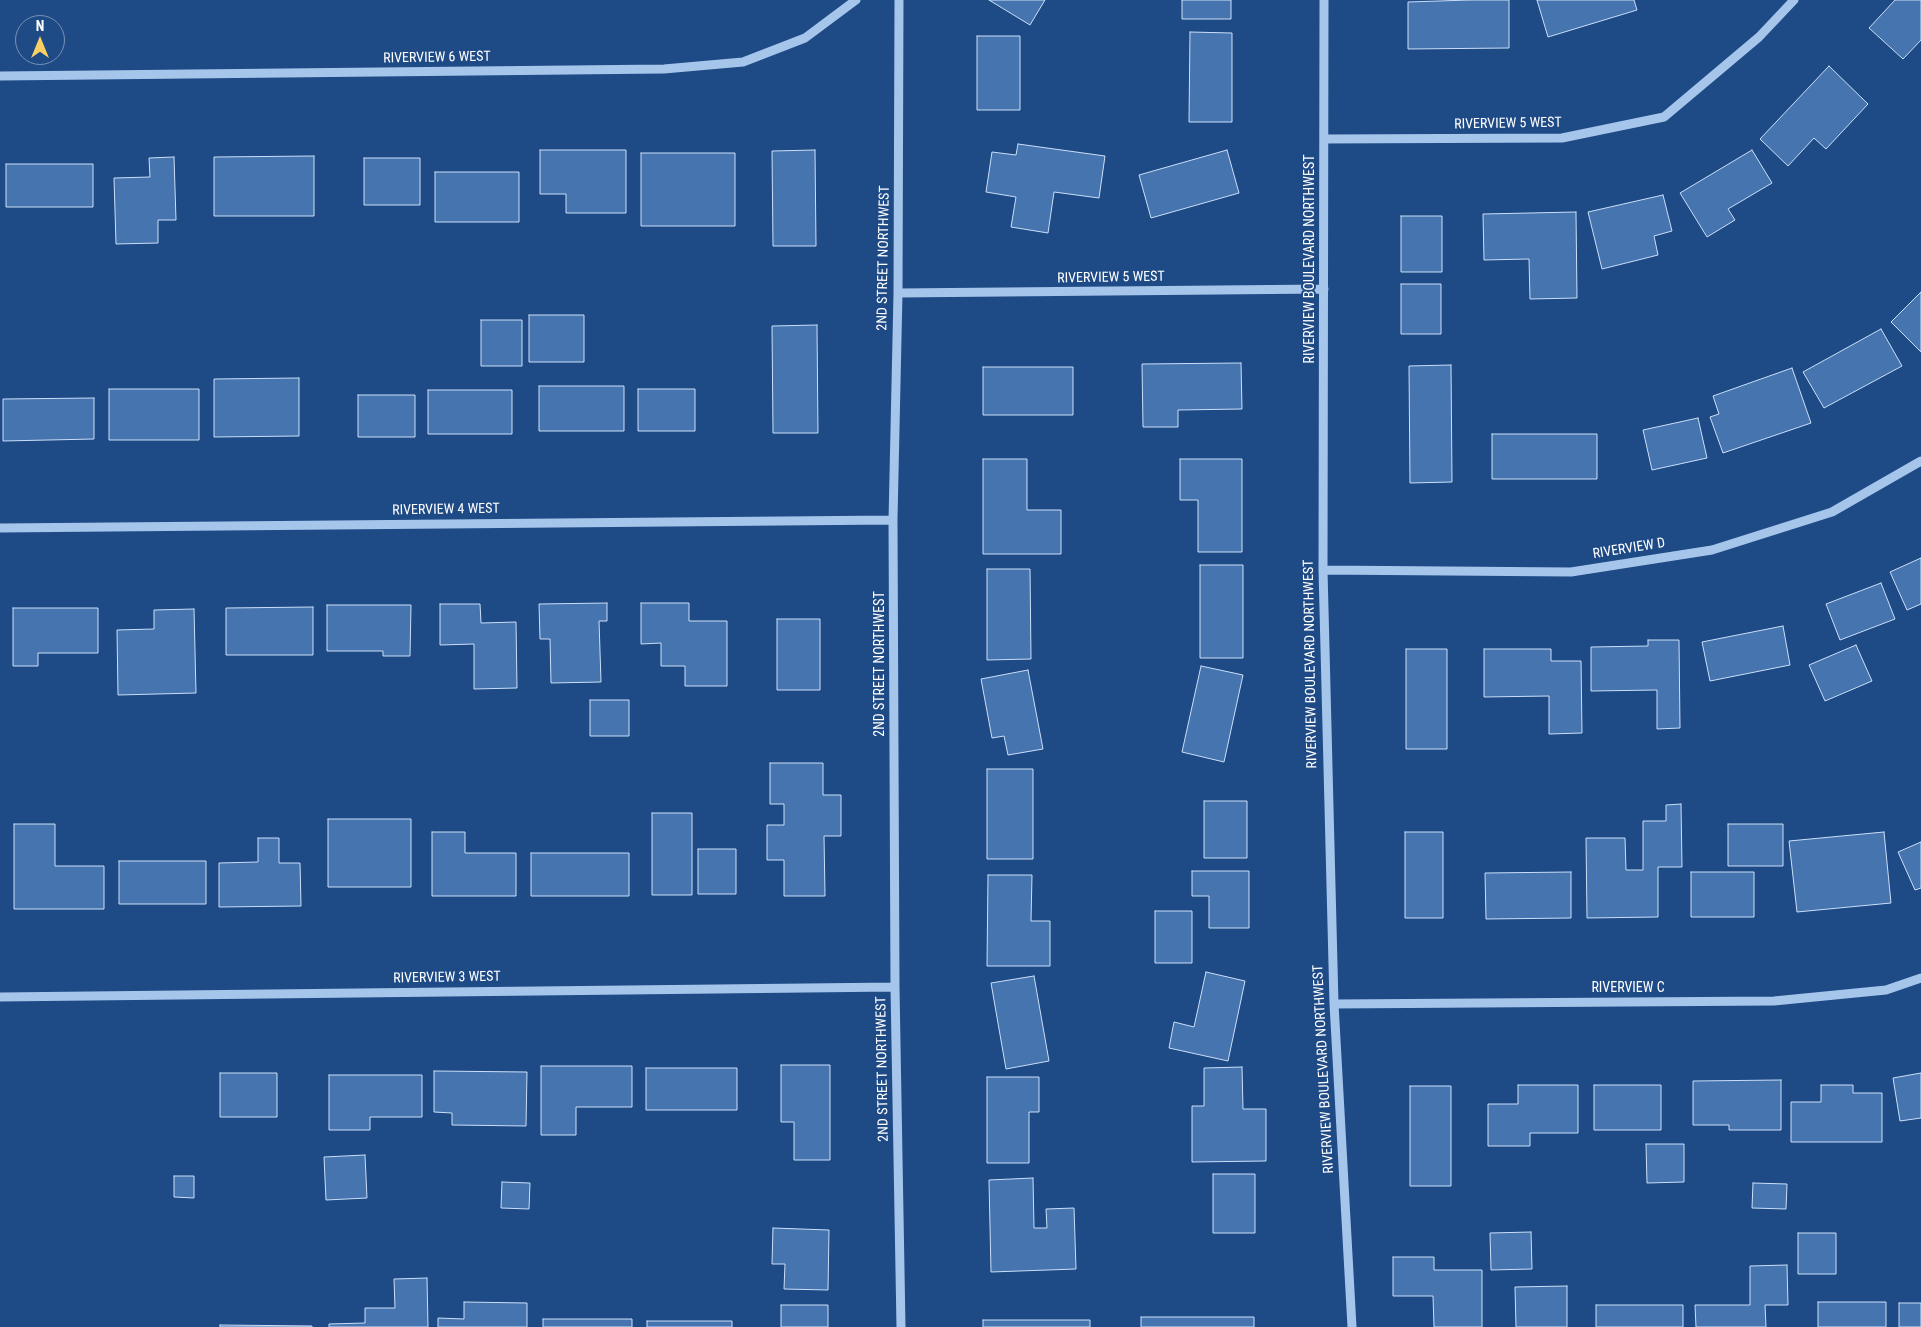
<!DOCTYPE html>
<html>
<head>
<meta charset="utf-8">
<style>
	body { margin:0 }
	#map { position:relative; width:1921px; height:1327px; overflow:hidden; background:#1e4a86; font-family:"Roboto Condensed",sans-serif }
	canvas { display:block }
	.north { position:absolute; left:15px; top:15px; width:50px; height:50px; box-sizing:border-box; background:#1e4a86; border:1px solid #7892b6; border-radius:50%; rotate:0deg; font-size:14px; font-weight:700; line-height:20px; text-align:center; color:#fff }
	.north::after { content:''; display:block; margin:auto; width:18px; height:22px; background:#fad065; clip-path:polygon(50% 0,100% 100%,50% 72%,0 100%) }
</style>
</head>
<body>
<div id="map">
<canvas width="1921" height="1327"></canvas>
<div class="north">N</div>
</div>
<script>
const g = document.querySelector('canvas').getContext('2d');
g.lineJoin = 'round';
function fill(path, color) { g.fillStyle = color; g.fill(path, 'evenodd'); }
const poly = rows => new Path2D(rows.map(r => 'M' + r).join(''));
function stroke(path, color, width, dash) { g.strokeStyle = color; g.lineWidth = width; g.lineCap = dash ? 'butt' : 'round'; g.setLineDash(dash || []); g.stroke(path); }
function write(font, color, halo, rows, align = 'center') {
  g.font = font + ' "Roboto Condensed",sans-serif'; g.lineWidth = 4; g.setLineDash([]); g.textBaseline = 'middle'; g.strokeStyle = halo; g.fillStyle = color; for (const [text, x, y, turn = 0] of rows) {
    g.save(); g.translate(x, y); g.rotate((+turn || 0) * Math.PI / 180); g.textAlign = isNaN(turn) ? turn : align; if (halo) g.strokeText(text, 0, 0); g.fillText(text, 0, 0); g.restore();
  }
}
const building = poly([
	[989,0,1045,0,1030,25,989,0],
	[1182,0,1231,0,1231,19,1182,19,1182,0],
	[1469,0,1509,0,1509,48,1408,49,1408,2,1469,0],
	[1537,0,1634,0,1637,10,1548,37,1537,0],
	[1895,0,1921,0,1921,40,1903,59,1869,28,1895,0],
	[1190,32,1232,33,1232,122,1189,122,1190,32],
	[977,36,1020,36,1020,110,977,110,977,36],
	[1829,66,1868,104,1826,149,1814,138,1788,166,1760,139,1829,66],
	[1018,144,1105,156,1099,198,1054,192,1048,233,1011,227,1016,197,986,192,992,152,1016,155,1018,144],
	[540,150,626,150,626,213,566,213,566,194,540,194,540,150],
	[815,150,816,246,773,246,772,151,815,150],
	[1227,150,1239,193,1151,218,1139,175,1227,150],
	[1752,150,1772,183,1728,209,1735,220,1707,237,1680,193,1752,150],
	[641,153,735,153,735,226,641,226,641,153],
	[314,156,314,216,214,216,214,157,314,156],
	[174,157,176,220,158,220,158,243,116,244,114,178,150,177,149,158,174,157],
	[364,158,420,158,420,205,364,205,364,158],
	[6,164,93,164,93,207,6,207,6,164],
	[435,172,519,172,519,222,435,222,435,172],
	[1663,195,1672,231,1654,236,1658,255,1602,269,1588,212,1663,195],
	[1576,212,1577,298,1530,299,1529,259,1484,260,1483,214,1576,212],
	[1401,216,1442,216,1442,272,1401,272,1401,216],
	[1401,284,1441,284,1441,334,1401,334,1401,284],
	[1921,292,1921,352,1891,322,1921,292],
	[529,315,584,315,584,362,529,362,529,315],
	[481,320,522,320,522,366,481,366,481,320],
	[817,325,818,433,773,433,772,326,817,325],
	[1881,329,1902,366,1824,408,1803,372,1881,329],
	[1241,363,1242,409,1178,410,1178,427,1143,427,1142,364,1241,363],
	[1451,365,1452,482,1410,483,1409,366,1451,365],
	[983,367,1073,367,1073,415,983,415,983,367],
	[1792,368,1811,423,1723,453,1710,417,1719,414,1713,396,1792,368],
	[299,378,299,436,214,437,214,379,299,378],
	[539,386,624,386,624,431,539,431,539,386],
	[109,389,199,389,199,440,109,440,109,389],
	[638,389,695,389,695,431,638,431,638,389],
	[428,390,512,390,512,434,428,434,428,390],
	[358,395,415,395,415,437,358,437,358,395],
	[94,398,94,439,3,441,3,399,94,398],
	[1698,418,1707,458,1652,470,1643,430,1698,418],
	[1492,434,1597,434,1597,479,1492,479,1492,434],
	[983,459,1027,459,1027,510,1061,510,1061,554,983,554,983,459],
	[1180,459,1242,459,1242,552,1198,552,1198,500,1180,500,1180,459],
	[1921,558,1921,604,1907,610,1890,572,1921,558],
	[1200,565,1243,565,1243,658,1200,658,1200,565],
	[987,569,1030,569,1031,659,987,660,987,569],
	[1881,583,1895,619,1840,640,1826,604,1881,583],
	[607,603,607,621,599,621,601,682,551,683,550,639,540,639,539,604,607,603],
	[641,603,689,603,689,621,727,621,727,686,685,686,685,666,661,666,661,643,641,644,641,603],
	[440,604,480,604,481,623,516,622,517,688,474,689,474,644,440,645,440,604],
	[327,605,411,605,410,656,383,656,383,651,327,651,327,605],
	[313,607,313,655,226,655,226,608,313,607],
	[13,608,98,608,98,653,38,653,38,666,13,666,13,608],
	[194,609,196,693,118,695,117,630,154,629,154,610,194,609],
	[777,619,820,619,820,690,777,690,777,619],
	[1783,626,1790,665,1710,681,1702,642,1783,626],
	[1648,640,1679,640,1680,728,1657,729,1657,690,1591,691,1591,647,1648,646,1648,640],
	[1856,645,1872,681,1825,701,1809,665,1856,645],
	[1406,649,1447,649,1447,749,1406,749,1406,649],
	[1484,649,1551,649,1551,661,1581,661,1582,733,1549,734,1549,696,1484,697,1484,649],
	[1201,666,1243,675,1224,762,1182,752,1201,666],
	[1028,670,1043,749,1008,755,1004,736,992,738,981,679,1028,670],
	[590,700,629,700,629,736,590,736,590,700],
	[770,763,823,763,823,795,841,795,841,836,824,836,825,896,784,896,784,860,767,860,767,825,784,825,784,804,770,804,770,763],
	[987,769,1033,769,1033,859,987,859,987,769],
	[1204,801,1247,801,1247,858,1204,858,1204,801],
	[1681,804,1682,867,1658,867,1658,917,1587,918,1586,838,1625,838,1626,870,1643,870,1643,821,1666,821,1666,805,1681,804],
	[652,813,692,813,692,895,652,895,652,813],
	[328,819,411,819,411,887,328,887,328,819],
	[14,824,55,824,55,866,104,866,104,909,14,909,14,824],
	[1728,824,1783,824,1783,866,1728,866,1728,824],
	[432,832,465,832,465,853,516,853,516,896,432,896,432,832],
	[1405,832,1443,832,1443,918,1405,918,1405,832],
	[1884,832,1891,903,1797,912,1789,841,1884,832],
	[258,838,279,838,279,863,300,863,301,906,219,907,219,863,258,862,258,838],
	[1921,842,1921,888,1915,890,1898,852,1921,842],
	[698,849,736,849,736,894,698,894,698,849],
	[531,853,629,853,629,896,531,896,531,853],
	[119,861,206,861,206,904,119,904,119,861],
	[1192,871,1249,871,1249,928,1209,928,1209,896,1192,896,1192,871],
	[1571,872,1571,918,1486,919,1485,873,1571,872],
	[1691,872,1754,872,1754,917,1691,917,1691,872],
	[988,875,1032,875,1031,921,1050,921,1050,966,987,966,988,875],
	[1155,911,1192,911,1192,963,1155,963,1155,911],
	[1206,972,1245,981,1228,1061,1169,1048,1174,1022,1194,1027,1206,972],
	[1034,976,1049,1061,1006,1069,991,983,1034,976],
	[781,1065,830,1065,830,1160,794,1160,794,1122,781,1122,781,1065],
	[541,1066,632,1066,632,1107,576,1107,576,1135,541,1135,541,1066],
	[1242,1067,1243,1109,1266,1109,1266,1161,1192,1162,1192,1106,1204,1106,1204,1068,1242,1067],
	[646,1068,737,1068,737,1110,646,1110,646,1068],
	[434,1071,527,1072,526,1126,452,1125,452,1113,434,1112,434,1071],
	[220,1073,277,1073,277,1117,220,1117,220,1073],
	[1921,1073,1921,1118,1900,1121,1893,1078,1921,1073],
	[329,1075,422,1075,422,1117,370,1117,370,1130,329,1130,329,1075],
	[987,1077,1039,1077,1039,1112,1029,1112,1029,1163,987,1163,987,1077],
	[1781,1080,1781,1130,1729,1130,1729,1125,1693,1125,1693,1081,1781,1080],
	[1518,1085,1578,1085,1578,1133,1530,1133,1530,1146,1488,1146,1488,1104,1518,1104,1518,1085],
	[1594,1085,1661,1085,1661,1130,1594,1130,1594,1085],
	[1821,1085,1853,1085,1853,1093,1882,1093,1882,1142,1791,1142,1791,1102,1821,1102,1821,1085],
	[1410,1086,1451,1086,1451,1186,1410,1186,1410,1086],
	[1646,1144,1684,1144,1684,1182,1647,1183,1646,1144],
	[365,1155,367,1198,326,1200,324,1157,365,1155],
	[1213,1174,1255,1174,1255,1233,1213,1233,1213,1174],
	[174,1176,194,1176,194,1198,174,1197,174,1176],
	[1033,1178,1034,1228,1047,1228,1046,1209,1074,1208,1076,1269,991,1272,989,1180,1033,1178],
	[502,1182,530,1183,529,1209,501,1208,502,1182],
	[1753,1183,1787,1184,1786,1209,1752,1208,1753,1183],
	[773,1228,829,1230,828,1290,784,1289,785,1264,772,1264,773,1228],
	[1531,1232,1532,1269,1491,1270,1490,1233,1531,1232],
	[1798,1233,1836,1233,1836,1274,1798,1274,1798,1233],
	[1393,1257,1434,1257,1434,1270,1482,1270,1482,1327,1434,1327,1433,1296,1393,1296,1393,1257],
	[1787,1265,1788,1305,1765,1305,1766,1327,1696,1327,1695,1305,1750,1305,1750,1266,1787,1265],
	[427,1278,428,1327,329,1327,329,1324,365,1323,365,1308,395,1308,394,1279,427,1278],
	[1567,1286,1567,1327,1516,1327,1515,1287,1567,1286],
	[464,1302,527,1303,527,1327,438,1327,438,1318,464,1319,464,1302],
	[1818,1302,1886,1302,1886,1327,1818,1327,1818,1302],
	[1899,1303,1921,1303,1921,1327,1899,1327,1899,1303],
	[781,1305,828,1305,828,1327,781,1327,781,1305],
	[1596,1305,1683,1305,1683,1327,1596,1327,1596,1305],
	[1141,1317,1254,1317,1254,1327,1141,1327,1141,1317],
	[543,1319,632,1319,632,1327,543,1327,543,1319],
	[983,1320,1090,1320,1090,1327,983,1327,983,1320],
	[647,1321,732,1321,732,1327,647,1327,647,1321],
	[220,1325,312,1326,312,1327,220,1327,220,1325]
]);
const minor = poly([
	[899,0,898,293,893,520,895,987,901,1327],
	[1324,0,1323,570,1334,1004,1352,1327],
	[0,76,664,69,743,62,805,38,856,0],
	[1325,139,1562,138,1664,117,1759,37,1794,0],
	[898,293,1324,289],
	[0,528,893,520],
	[1323,570,1571,572,1712,550,1832,512,1921,461],
	[0,997,895,987],
	[1334,1004,1774,1001,1886,990,1921,978]
]);
const streetNames = [
	["RIVERVIEW 6 WEST",437,58,-1],
	["RIVERVIEW 5 WEST",1508,124,-1],
	["2ND STREET NORTHWEST",884,258,-89],
	["RIVERVIEW BOULEVARD NORTHWEST",1310,259,-90],
	["RIVERVIEW 5 WEST",1111,278,-1],
	["RIVERVIEW 4 WEST",446,510,-1],
	["RIVERVIEW D",1629,549,-9],
	["2ND STREET NORTHWEST",880,664,-90],
	["RIVERVIEW BOULEVARD NORTHWEST",1311,664,-91],
	["RIVERVIEW 3 WEST",447,978,-1],
	["RIVERVIEW C",1628,988],
	["2ND STREET NORTHWEST",883,1069,-91],
	["RIVERVIEW BOULEVARD NORTHWEST",1324,1069,-93]
];
fill(building, '#4674af');
stroke(building, '#cbdff8', 1);
stroke(minor, '#a6c5eb', 9);
write('14px', '#fff', '#1e4a86', streetNames);
</script>
</body>
</html>
